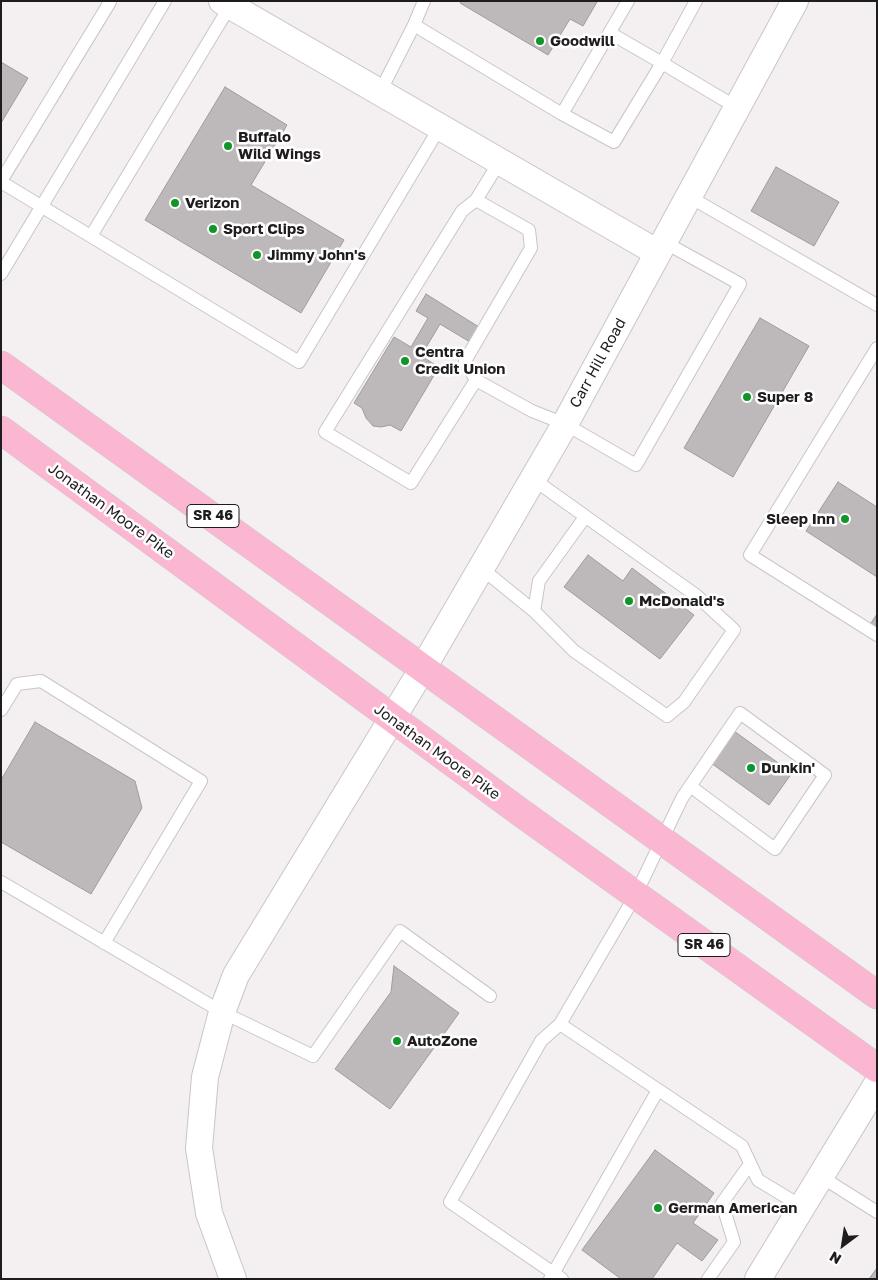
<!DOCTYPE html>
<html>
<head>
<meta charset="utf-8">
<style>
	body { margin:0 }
	#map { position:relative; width:878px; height:1280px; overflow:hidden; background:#f4eff1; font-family:"Golos Text",sans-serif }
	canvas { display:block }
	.frame { position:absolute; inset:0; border:2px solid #1e1c1c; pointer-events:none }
	.north { position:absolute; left:818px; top:1220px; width:50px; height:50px; -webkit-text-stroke:4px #fffefe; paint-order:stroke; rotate:211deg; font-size:14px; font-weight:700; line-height:20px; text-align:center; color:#1e1c1c }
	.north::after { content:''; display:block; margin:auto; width:18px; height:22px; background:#1e1c1c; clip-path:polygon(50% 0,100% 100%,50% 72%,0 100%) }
</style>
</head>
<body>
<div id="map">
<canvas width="878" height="1280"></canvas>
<div class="frame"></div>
<div class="north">N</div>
</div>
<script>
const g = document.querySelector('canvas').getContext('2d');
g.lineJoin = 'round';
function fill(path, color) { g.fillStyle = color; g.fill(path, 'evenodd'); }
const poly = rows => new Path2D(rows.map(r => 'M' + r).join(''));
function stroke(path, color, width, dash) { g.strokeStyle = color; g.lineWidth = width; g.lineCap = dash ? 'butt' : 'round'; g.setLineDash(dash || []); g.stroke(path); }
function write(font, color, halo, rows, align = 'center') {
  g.font = font + ' "Golos Text",sans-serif'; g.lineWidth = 5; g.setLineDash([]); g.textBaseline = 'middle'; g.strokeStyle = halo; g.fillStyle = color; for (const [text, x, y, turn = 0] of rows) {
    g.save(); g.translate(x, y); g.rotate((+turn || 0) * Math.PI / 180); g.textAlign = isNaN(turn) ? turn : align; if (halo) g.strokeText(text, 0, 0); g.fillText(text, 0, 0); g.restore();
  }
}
const building = poly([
	[461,1,597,1,597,2,583,26,570,19,548,55,460,3,461,1],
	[1,62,28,78,1,123,1,62],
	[225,87,287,125,251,185,344,240,301,313,145,220,225,87],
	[776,167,839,202,814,246,751,211,776,167],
	[426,294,479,327,470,342,440,324,421,356,439,367,401,431,390,425,381,427,373,426,366,418,362,408,354,403,394,337,411,347,428,318,416,311,426,294],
	[760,318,809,346,733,477,684,448,760,318],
	[838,482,877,507,877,577,806,531,838,482],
	[588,555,623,581,632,568,694,615,660,659,564,587,588,555],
	[877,614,877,631,869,626,877,614],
	[35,722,135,781,142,808,91,894,1,842,1,780,35,722],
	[734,731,792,773,769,805,711,763,734,731],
	[394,966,459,1013,390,1109,335,1069,391,992,394,966],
	[655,1150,714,1193,693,1223,718,1240,702,1261,677,1243,652,1279,621,1279,582,1250,655,1150],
	[877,1268,877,1279,869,1279,877,1268]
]);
const service = poly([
	[414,25,562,114,614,142,662,63,736,107],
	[610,33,662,63,696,1],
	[380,92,414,25,424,1],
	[562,114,628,1],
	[500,161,476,200,462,211,325,432,411,483,476,380,532,411,565,424,636,465,740,284,664,242],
	[1,181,110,2,108,1],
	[1,182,299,362,440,127],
	[688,196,877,305],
	[91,236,230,6],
	[1,274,165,1],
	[877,348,750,555,877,635],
	[476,380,465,361,531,248,529,230,476,200],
	[481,568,534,611,574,651,667,716,684,702,734,630,697,596,533,479],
	[534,611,539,581,585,517],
	[1,710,17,684,41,681,201,781,104,943],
	[690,786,775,849,825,775,740,713,682,798,635,896,560,1024,742,1146,758,1180,801,1206],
	[1,882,222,1012,313,1056,400,931,490,996],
	[560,1024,541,1041,450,1202,562,1279],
	[820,1176,877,1212],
	[550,1279,658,1090],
	[708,1279,734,1242,722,1203,750,1164]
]);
const minor = poly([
	[222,1,658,253],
	[233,1279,209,1213,199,1148,205,1077,222,1012,236,975,423,668,565,424,795,1],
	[758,1279,877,1084]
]);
const trunk = poly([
	[1,365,877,995],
	[1,430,520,812,877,1068]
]);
const markers = [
	[540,41,5,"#109528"],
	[228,146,5,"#109528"],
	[175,203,5,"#109528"],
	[213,229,5,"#109528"],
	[257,255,5,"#109528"],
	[405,361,5,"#109528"],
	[747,397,5,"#109528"],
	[845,519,5,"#109528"],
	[629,601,5,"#109528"],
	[751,768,5,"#109528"],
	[397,1041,5,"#109528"],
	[658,1208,5,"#109528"]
];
const shields = [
	[213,516,52],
	[704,945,52]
];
const shieldNames = [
	["SR 46",213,516],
	["SR 46",704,945]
];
const poiNames = [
	["Goodwill",550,41],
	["Buffalo",238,137],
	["Wild Wings",238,154],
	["Verizon",185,203],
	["Sport Clips",223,229],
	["Jimmy John's",267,255],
	["Centra",415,352],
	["Credit Union",415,369],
	["Super 8",757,397],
	["Sleep Inn",835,519,"right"],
	["McDonald's",639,601],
	["Dunkin'",761,768],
	["AutoZone",407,1041],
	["German American",668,1208]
];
const streetNames = [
	["Carr Hill Road",598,363,-61],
	["Jonathan Moore Pike",111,511,36],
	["Jonathan Moore Pike",437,752,36]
];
fill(building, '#bdb8ba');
stroke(building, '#9f9b9c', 1);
stroke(service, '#cac5c6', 14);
stroke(minor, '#cac5c6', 28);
stroke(trunk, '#cecdcd', 29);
stroke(service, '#fff', 12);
stroke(minor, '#fff', 26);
stroke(trunk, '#fbb6d2', 28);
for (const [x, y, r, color] of markers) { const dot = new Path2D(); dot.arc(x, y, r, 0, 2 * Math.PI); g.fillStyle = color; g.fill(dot); stroke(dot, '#fffefe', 2); }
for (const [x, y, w] of shields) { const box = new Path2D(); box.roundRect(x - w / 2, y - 11.5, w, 23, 4); g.fillStyle = '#fffefe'; g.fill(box); stroke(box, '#1e1c1c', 1); }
write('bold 14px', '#1e1c1c', null, shieldNames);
write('bold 15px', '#1e1c1c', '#fffefe', poiNames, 'left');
write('15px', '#1e1c1c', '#fffefe', streetNames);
</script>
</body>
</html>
